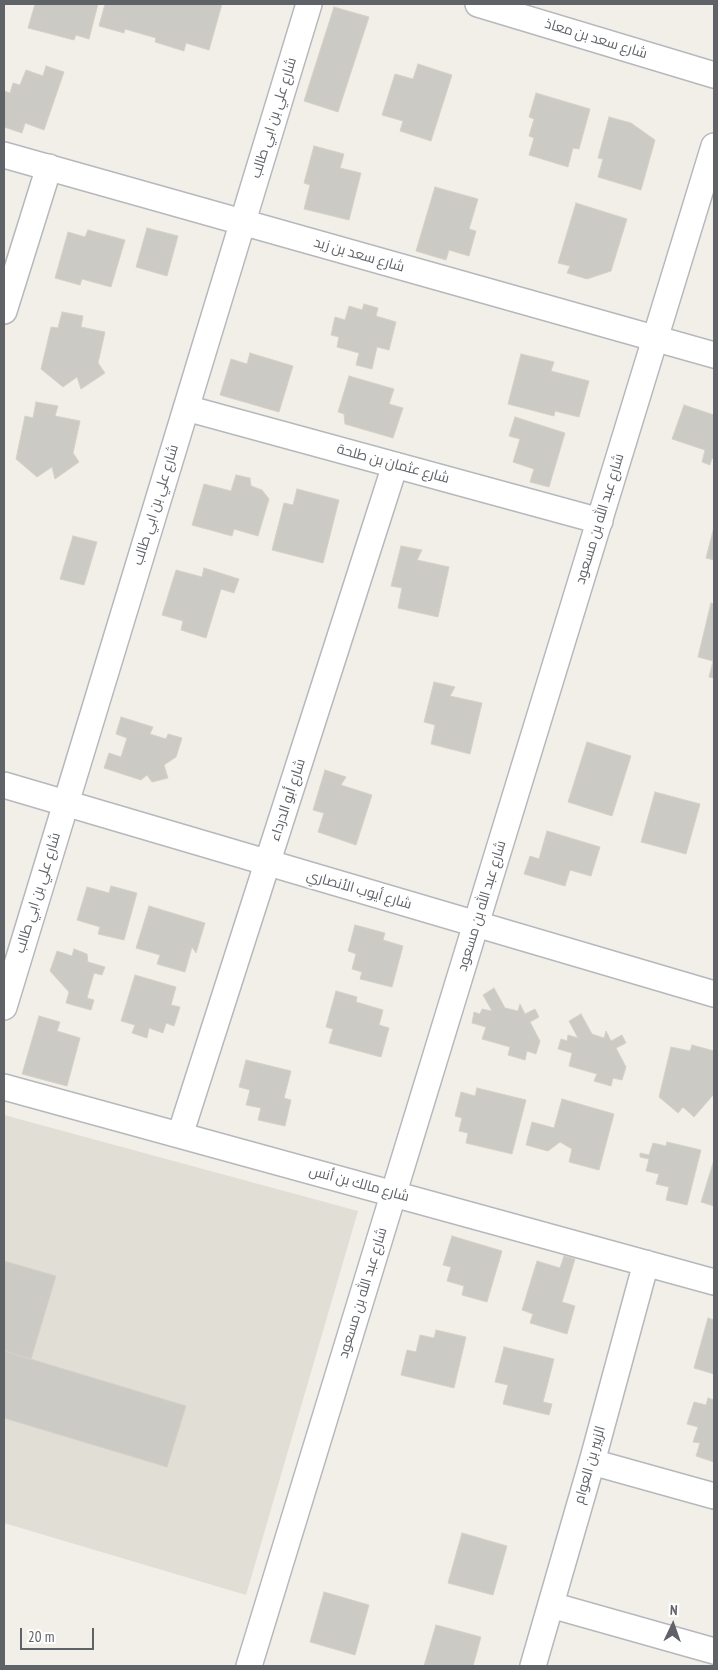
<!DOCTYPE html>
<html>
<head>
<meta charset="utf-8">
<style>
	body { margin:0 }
	#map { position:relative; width:718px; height:1670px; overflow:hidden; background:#f1efe8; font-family:"PT Sans Narrow",sans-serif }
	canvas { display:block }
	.frame { position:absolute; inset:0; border:5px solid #5f6368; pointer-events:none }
	.north { position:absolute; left:648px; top:1600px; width:50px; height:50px; -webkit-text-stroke:4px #fff; paint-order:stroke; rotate:3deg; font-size:14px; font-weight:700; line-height:20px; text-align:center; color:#5f6368 }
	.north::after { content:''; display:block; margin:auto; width:18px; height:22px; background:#5f6368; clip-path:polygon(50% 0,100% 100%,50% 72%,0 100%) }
	.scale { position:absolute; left:20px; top:1628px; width:74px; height:22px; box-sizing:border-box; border:2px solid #5f6368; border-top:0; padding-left:6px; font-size:15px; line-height:18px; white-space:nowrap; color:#5f6368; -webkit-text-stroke:4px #fff; paint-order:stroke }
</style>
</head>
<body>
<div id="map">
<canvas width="718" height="1670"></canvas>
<div class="frame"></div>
<div class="north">N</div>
<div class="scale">20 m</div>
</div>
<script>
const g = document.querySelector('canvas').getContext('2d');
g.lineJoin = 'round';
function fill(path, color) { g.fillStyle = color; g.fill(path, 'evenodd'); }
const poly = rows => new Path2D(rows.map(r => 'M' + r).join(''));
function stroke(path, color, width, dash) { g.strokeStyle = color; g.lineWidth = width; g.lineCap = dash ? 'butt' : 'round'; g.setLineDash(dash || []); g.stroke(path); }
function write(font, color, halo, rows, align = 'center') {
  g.font = font + ' "PT Sans Narrow",Cairo,sans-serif'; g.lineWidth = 4; g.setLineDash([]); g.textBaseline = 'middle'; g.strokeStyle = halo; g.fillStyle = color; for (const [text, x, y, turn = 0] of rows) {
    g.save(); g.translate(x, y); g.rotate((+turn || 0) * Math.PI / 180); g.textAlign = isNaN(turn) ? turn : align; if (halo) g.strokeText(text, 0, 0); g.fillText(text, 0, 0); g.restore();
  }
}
const education = poly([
	[4,1115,358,1211,246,1595,4,1523]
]);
const building = poly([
	[35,4,98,4,89,39,76,35,74,40,28,28,35,4],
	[105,4,222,4,209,50,186,43,184,51,155,42,156,38,125,29,124,33,99,26,105,4],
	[334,7,369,17,338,112,304,101,334,7],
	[418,64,452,75,431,141,400,131,403,121,382,115,395,74,413,79,418,64],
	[46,66,64,72,44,130,25,123,22,133,4,127,4,91,10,93,13,83,20,85,26,70,43,76,46,66],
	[536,93,590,109,579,149,573,148,568,167,529,155,534,138,529,136,534,119,529,117,536,93],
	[609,117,631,123,655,140,641,190,598,177,603,159,598,158,609,117],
	[314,146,344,154,340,168,361,173,349,220,304,209,310,185,304,183,314,146],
	[435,187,478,199,469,229,476,231,469,256,449,250,446,260,416,251,435,187],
	[576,203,627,219,611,271,587,279,567,273,570,266,558,263,576,203],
	[147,228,178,236,167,276,136,267,147,228],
	[88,230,125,240,111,287,82,279,80,285,55,278,68,232,85,237,88,230],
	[364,304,378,308,376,316,396,322,389,350,377,347,372,369,356,365,359,353,337,347,339,337,331,335,335,317,345,320,349,306,362,310,364,304],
	[62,312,83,316,81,327,105,332,98,363,105,373,81,389,77,377,63,387,41,369,51,327,58,328,62,312],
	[250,353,293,366,279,412,220,395,231,359,247,364,250,353],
	[521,354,554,362,551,371,589,381,579,417,555,411,554,416,508,404,521,354],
	[349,376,394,389,389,404,403,408,393,438,345,424,344,414,338,412,349,376],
	[36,402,58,406,55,416,80,421,73,453,79,462,55,479,52,467,37,477,16,459,25,416,33,418,36,402],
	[684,405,714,415,714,459,712,458,710,465,702,462,705,450,672,439,684,405],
	[515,417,565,433,549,487,530,482,534,469,513,462,520,439,509,436,515,417],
	[236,475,250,478,251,486,262,490,269,499,258,536,234,529,232,536,192,525,204,484,231,491,236,475],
	[297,489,339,500,323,563,272,550,284,503,293,505,297,489],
	[714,527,714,560,706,558,714,527],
	[73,536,97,542,84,585,60,579,73,536],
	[401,546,422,550,417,560,449,567,438,617,398,608,402,588,391,586,401,546],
	[204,568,239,579,234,593,221,589,206,638,181,630,183,621,162,615,176,570,202,577,204,568],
	[711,603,714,604,714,678,709,677,713,661,698,657,711,603],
	[434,682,455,687,450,696,482,703,470,754,431,744,435,725,424,722,434,682],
	[121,717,153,727,150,734,166,739,168,734,182,738,176,757,164,765,168,778,152,782,147,775,141,780,104,768,109,753,121,757,127,738,116,734,121,717],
	[587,742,631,756,612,816,568,802,587,742],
	[325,770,346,777,341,785,372,795,356,845,318,832,324,813,313,810,325,770],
	[655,792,700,804,686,854,641,842,655,792],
	[547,831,600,847,591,876,570,870,565,886,524,874,530,856,539,859,547,831],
	[111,886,137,893,124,940,98,934,100,927,77,920,87,887,109,893,111,886],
	[149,906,205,923,196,953,192,947,185,972,157,964,160,955,136,948,149,906],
	[355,925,385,933,383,940,403,946,392,987,360,979,362,972,352,969,356,954,348,951,355,925],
	[74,949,87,954,88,962,105,967,102,975,94,973,87,998,94,1000,91,1010,66,1003,69,992,50,971,57,951,72,956,74,949],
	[135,975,176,987,171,1005,180,1007,174,1026,166,1023,163,1033,149,1028,147,1038,132,1033,135,1025,121,1021,135,975],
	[494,988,505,1008,518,1011,520,1004,525,1014,535,1009,539,1017,530,1022,540,1041,536,1054,527,1051,525,1060,508,1055,510,1047,482,1039,486,1027,472,1023,474,1012,480,1014,482,1009,492,1011,483,995,494,988],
	[336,991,357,997,356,1002,383,1010,379,1025,389,1028,381,1057,329,1043,333,1029,326,1027,336,991],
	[581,1014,592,1034,604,1038,606,1031,611,1041,622,1035,626,1043,616,1048,626,1067,622,1080,613,1078,611,1086,594,1081,597,1074,569,1066,572,1053,558,1049,561,1039,567,1041,568,1035,578,1038,569,1021,581,1014],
	[39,1016,60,1022,57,1031,80,1038,67,1086,22,1074,39,1016],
	[692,1045,714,1051,714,1094,694,1117,683,1107,678,1113,659,1097,671,1047,690,1051,692,1045],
	[246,1060,291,1071,284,1098,291,1100,285,1126,258,1120,261,1108,246,1105,250,1090,239,1087,246,1060],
	[477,1088,526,1100,512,1154,466,1143,468,1133,459,1131,462,1118,455,1116,461,1092,475,1096,477,1088],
	[562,1099,614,1114,599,1170,569,1162,572,1149,560,1142,548,1151,526,1145,532,1122,554,1128,562,1099],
	[667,1142,701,1150,687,1205,666,1200,669,1187,656,1184,659,1174,646,1171,649,1159,640,1157,640,1153,649,1155,653,1143,666,1146,667,1142],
	[714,1160,714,1206,701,1202,714,1160],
	[452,1236,502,1251,487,1302,462,1295,464,1286,447,1281,451,1267,443,1265,452,1236],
	[564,1256,575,1259,562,1302,575,1306,567,1334,530,1323,533,1314,522,1310,537,1261,560,1268,564,1256],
	[4,1261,56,1276,31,1359,4,1351,4,1261],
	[708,1318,714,1320,714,1374,694,1368,708,1318],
	[436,1330,466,1337,454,1388,401,1375,407,1350,416,1352,420,1335,434,1338,436,1330],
	[504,1347,554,1359,543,1402,552,1404,549,1415,503,1404,508,1385,495,1382,504,1347],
	[4,1351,186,1406,167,1467,4,1418,4,1351],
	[708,1398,714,1400,714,1462,696,1456,700,1443,693,1442,698,1427,687,1424,694,1402,706,1405,708,1398],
	[462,1533,507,1546,493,1595,448,1583,462,1533],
	[324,1592,369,1605,355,1655,310,1642,324,1592],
	[436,1625,481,1637,473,1666,424,1666,436,1625]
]);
const minor = poly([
	[478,4,714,75],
	[4,155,714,355],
	[4,311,49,167],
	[186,408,600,521],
	[4,785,714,994],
	[4,1007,309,4],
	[4,1087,714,1282],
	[180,1135,395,465],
	[592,1462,714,1496],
	[551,1605,714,1651],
	[249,1666,714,146],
	[533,1666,592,1462,646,1263]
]);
const streetNames = [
	["شارع سعد بن معاذ",596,39,17],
	["شارع علي بن ابي طالب",274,118,-73],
	["شارع سعد بن زيد",359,255,16],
	["شارع عثمان بن طلحة",393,464,15],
	["شارع علي بن ابي طالب",156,505,-73],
	["شارع عبد الله بن مسعود",600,519,-73],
	["شارع أبو الدرداء",288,800,-72],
	["شارع أيوب الأنصاري",359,890,16],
	["شارع علي بن ابي طالب",38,893,-73],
	["شارع عبد الله بن مسعود",482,906,-73],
	["شارع مالك بن أنس",359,1184,15],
	["شارع عبد الله بن مسعود",363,1293,-73],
	["الزبير بن العوام",590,1465,-74]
];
fill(education, '#e1ded6');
fill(building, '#cccac5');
stroke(building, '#d6d1c6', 1);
stroke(minor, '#b5b8bc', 28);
stroke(minor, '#fff', 25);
write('14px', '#5f6368', '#fff', streetNames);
</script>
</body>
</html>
